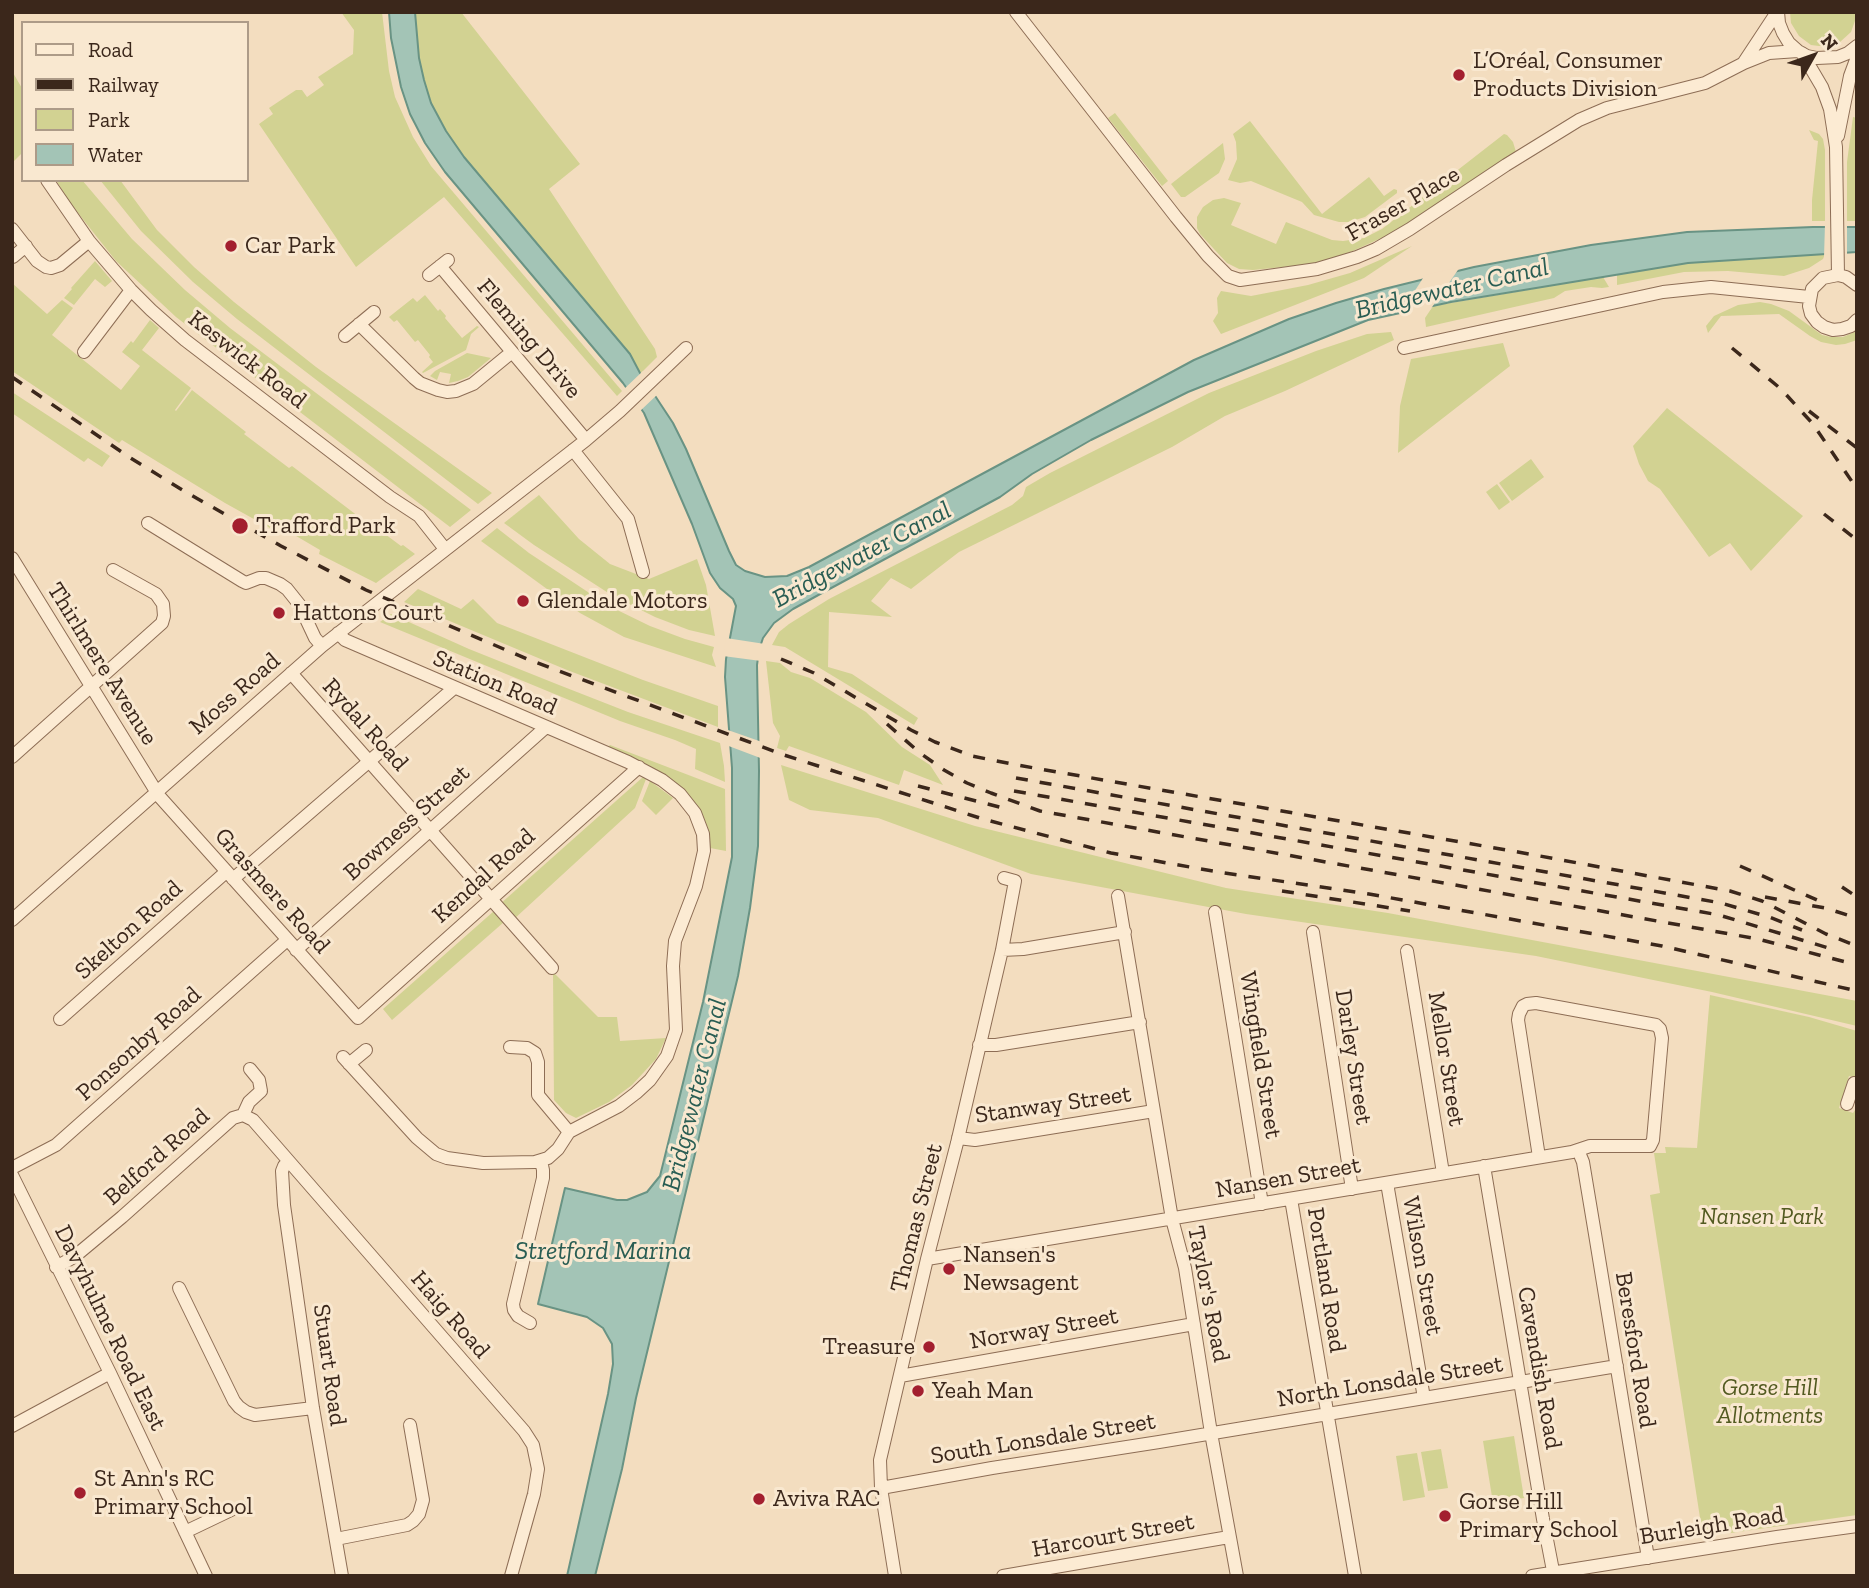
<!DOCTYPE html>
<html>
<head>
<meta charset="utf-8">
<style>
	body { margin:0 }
	#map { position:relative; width:1869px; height:1588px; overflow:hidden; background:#f3ddbf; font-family:"Zilla Slab",serif }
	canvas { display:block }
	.frame { position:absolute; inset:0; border:14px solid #3b271b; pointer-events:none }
	.legend { position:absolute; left:21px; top:21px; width:228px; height:161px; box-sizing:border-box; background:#f9e8d0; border:2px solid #ad9b88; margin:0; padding:9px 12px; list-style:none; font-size:21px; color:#3b271b }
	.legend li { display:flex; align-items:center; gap:14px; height:35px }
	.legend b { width:35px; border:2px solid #ad9b88 }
	.north { position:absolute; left:1778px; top:21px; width:70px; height:70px; -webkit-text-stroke:5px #f9e8d0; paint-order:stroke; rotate:50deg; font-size:19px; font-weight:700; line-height:28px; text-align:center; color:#3b271b }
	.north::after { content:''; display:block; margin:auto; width:24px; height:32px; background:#3b271b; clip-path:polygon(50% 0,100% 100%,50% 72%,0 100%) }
</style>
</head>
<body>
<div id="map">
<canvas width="1869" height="1588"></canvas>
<div class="frame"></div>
<ul class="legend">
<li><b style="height:9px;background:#fcebd3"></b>Road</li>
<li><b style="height:9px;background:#3b271b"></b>Railway</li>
<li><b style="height:19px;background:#d2d292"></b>Park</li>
<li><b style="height:19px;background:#a3c4b6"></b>Water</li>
</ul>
<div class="north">N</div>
</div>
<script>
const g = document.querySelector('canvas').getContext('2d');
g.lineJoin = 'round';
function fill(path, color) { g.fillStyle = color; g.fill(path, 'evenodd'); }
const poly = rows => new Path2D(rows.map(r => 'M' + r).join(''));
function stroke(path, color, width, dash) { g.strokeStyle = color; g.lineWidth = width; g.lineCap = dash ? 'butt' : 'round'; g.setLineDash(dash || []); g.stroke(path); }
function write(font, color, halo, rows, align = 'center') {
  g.font = font + ' "Zilla Slab",serif'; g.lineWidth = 6; g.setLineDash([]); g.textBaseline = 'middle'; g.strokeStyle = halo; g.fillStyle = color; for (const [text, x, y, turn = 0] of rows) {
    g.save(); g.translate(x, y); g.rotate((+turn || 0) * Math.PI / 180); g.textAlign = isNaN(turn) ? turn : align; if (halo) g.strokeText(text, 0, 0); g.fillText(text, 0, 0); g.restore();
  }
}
const green = poly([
	[341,12,382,12,389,71,395,97,413,137,431,166,622,391,617,396,444,197,356,267,259,124,273,114,269,108,296,90,302,90,307,97,324,85,318,77,353,54,354,30],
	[415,12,461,12,580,164,549,189,655,349,657,357,640,374,630,354,464,157,446,131,431,103,424,80,419,58],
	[1790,12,1856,12,1856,18,1851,32,1840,42,1826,46,1819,46,1811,45,1799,36,1791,23],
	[12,71,23,90,23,152,12,163],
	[1115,113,1168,181,1162,186,1108,118],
	[1853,117,1857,118,1857,221,1847,221,1847,162],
	[1250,121,1322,214,1369,177,1384,196,1394,189,1397,190,1397,193,1365,217,1349,222,1339,222,1314,215,1302,202,1251,181,1240,183,1228,180,1237,159,1236,142,1233,134],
	[1809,130,1819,134,1823,139,1825,150,1825,221,1812,221,1812,200,1818,141,1814,140],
	[1504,134,1507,135,1513,142,1516,152,1397,231,1335,259,1314,264,1253,270,1239,269,1227,263,1200,234,1197,228,1197,217,1203,207,1213,200,1224,198,1241,203,1231,225,1276,244,1286,222,1332,240,1343,241,1364,238,1382,229],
	[1223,143,1225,159,1219,173,1185,197,1181,197,1171,184],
	[56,180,82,180,132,239,185,290,230,328,471,510,450,527,176,317,116,261,70,203],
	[100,180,120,180,157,230,194,267,234,302,316,367,492,493,478,504,237,319,193,282,141,231],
	[1412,246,1364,278,1221,334,1213,321,1218,313,1217,298,1221,291,1251,296,1308,285,1350,273],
	[1825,254,1823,259,1809,268,1784,276,1728,271,1684,272,1617,285,1617,274,1688,263],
	[95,261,112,281,105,287,95,279,74,305,64,298,72,289,71,288],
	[1603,277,1609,287,1602,288,1591,287,1565,291,1554,298,1426,327,1425,318,1433,306],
	[12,283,47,314,62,300,73,308,52,335,121,390,140,366,122,352,131,341,133,343,150,320,159,328,142,350,191,388,175,410,176,411,192,390,246,432,244,434,289,468,292,466,375,529,377,528,401,546,403,545,415,554,376,583,319,554,320,550,274,523,270,528,225,503,122,440,119,443,58,402,12,371],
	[425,295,438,311,440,309,446,316,445,318,462,338,477,326,479,327,471,334,466,350,423,373,422,372,433,362,429,357,430,355,418,340,415,342,397,320,394,322,389,317,413,298,417,302],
	[1760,302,1771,304,1789,311,1822,335,1831,337,1843,337,1857,331,1857,340,1845,344,1836,345,1821,342,1810,336,1779,314,1721,316,1708,333,1706,326,1714,316,1738,305],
	[1391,332,1394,340,1285,391,1225,416,1172,447,959,552,911,589,891,578,871,601,892,617,829,612,828,667,852,674,918,718,914,725,785,647,772,645,779,632,789,624,829,599,1012,505,1023,496,1026,487,1050,473,1209,393,1316,351,1367,334],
	[1503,343,1510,366,1398,453,1400,406,1411,359],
	[467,353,491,358,468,377,458,381,449,383,451,374,440,372,437,380,430,376,435,371],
	[12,392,110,456,102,467,88,458,84,462,12,413],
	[1667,408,1803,516,1751,571,1730,543,1709,557,1660,489,1648,481,1639,464,1633,446],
	[1531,459,1544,477,1512,501,1499,483],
	[1497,484,1510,502,1499,510,1486,492],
	[539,495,579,539,610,564,649,579,697,559,706,585,715,636,689,630,655,617,613,596,534,545,504,523],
	[497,528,529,553,609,606,650,626,685,639,714,647,712,655,716,667,624,637,580,613,481,541],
	[418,589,461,609,473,599,497,623,643,680,718,706,718,727,567,670,404,602],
	[391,614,469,649,559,685,628,712,720,743,724,766,725,782,695,769,696,749,675,740,620,721,380,622],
	[766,661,780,663,791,672,810,678,866,712,902,747,930,765,943,785,904,770,899,785,789,746,786,751,777,748,780,736,773,723],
	[610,745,725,789,726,851,710,848,708,828,702,814,683,790,670,779,655,769,608,747],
	[781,765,975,826,1226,888,1388,913,1857,1001,1857,1026,1712,992,1536,956,1246,914,1031,874,878,818,810,810,789,800],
	[643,777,646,779,635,808,513,920,499,905],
	[650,781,673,798,656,815,642,801],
	[494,911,504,922,392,1020,383,1009],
	[553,972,598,1017,617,1017,620,1041,666,1038,656,1059,632,1085,609,1102,576,1118,566,1113,554,1100],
	[1710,995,1809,1017,1857,1031,1857,1078,1849,1076,1839,1108,1853,1113,1857,1107,1857,1515,1703,1537,1650,1195,1660,1193,1654,1153,1666,1153,1665,1147,1697,1148],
	[1514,1436,1524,1498,1493,1503,1483,1441],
	[1441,1449,1448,1488,1428,1491,1421,1452],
	[1417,1453,1425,1497,1403,1501,1396,1456]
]);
const water = poly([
	[389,12,415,12,419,58,424,80,431,103,446,131,464,157,630,354,640,373,673,423,686,449,729,551,736,565,745,571,765,577,787,576,809,567,1194,360,1289,319,1336,303,1384,289,1474,267,1591,245,1687,232,1813,227,1857,227,1857,252,1688,263,1451,302,1368,320,1188,392,1091,440,1032,474,1000,497,822,593,793,609,774,623,763,638,759,650,757,665,759,771,758,846,750,908,738,976,636,1398,622,1469,595,1576,567,1576,608,1394,613,1364,612,1344,603,1328,587,1317,538,1304,565,1188,617,1200,627,1200,647,1192,660,1176,703,1002,732,857,732,768,725,677,726,659,736,606,733,599,720,588,710,573,692,524,644,413,623,383,445,172,425,143,410,114,401,87,391,38,389,12]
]);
const pier = poly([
	[1825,224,1847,224,1847,256,1824,257],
	[1460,267,1430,310,1398,317,1425,275],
	[643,371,658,394,639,412,623,390],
	[726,638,765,644,761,661,723,656],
	[725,729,762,742,763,759,726,745]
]);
const minor = poly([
	[1016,12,1176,217,1208,256,1228,276,1240,280,1317,269,1357,257,1376,249,1410,229,1506,165,1579,120,1607,108,1705,83,1744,63,1769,53,1798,51],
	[1778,12,1779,23,1783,33,1789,43,1798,51,1807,56,1817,58,1838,57,1848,53,1857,46],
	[1802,53,1822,87,1830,109,1836,147,1838,275],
	[1744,62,1777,12],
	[1838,136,1850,76,1857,57],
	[47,180,89,241,131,290,151,310,185,340,390,497,419,516,445,549],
	[12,229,37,261,46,267,51,268,60,265,89,241],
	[13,257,26,246],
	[440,266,586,440],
	[429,275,448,260],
	[1857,285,1846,277,1838,275,1823,278,1812,289,1809,306,1811,314,1817,322,1824,327,1833,330,1842,329,1851,326,1857,320],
	[359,324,414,378,420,383,438,390,447,392,456,391,473,384,512,352],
	[345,336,374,312],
	[1404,348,1663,292,1711,287,1809,297],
	[84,352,131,290],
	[573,450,628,519,643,572],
	[148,523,242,581,246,583,259,578,266,578,280,584,287,589,299,604,315,638,322,646],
	[12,558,159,796,358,1018,639,767],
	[338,633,345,640,628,762,662,780,680,794,695,813,703,834,704,851,696,886,675,941,673,966,676,1030,667,1056,650,1080,636,1093,619,1106,569,1132,558,1149,548,1158,535,1162,483,1163,447,1158,436,1154,417,1138,343,1057],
	[291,673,552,968],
	[12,757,162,623,164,616,163,604,156,594,113,570],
	[233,879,454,688],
	[1118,896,1172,1219,1185,1268,1211,1433,1237,1576],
	[1215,912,1262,1204],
	[12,920,322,646,586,440,620,411,686,348],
	[1313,932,1352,1189],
	[296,950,546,727],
	[1002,950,1023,949,1125,932],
	[1407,951,1443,1173],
	[60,1019,226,872],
	[979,1045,996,1045,1140,1022],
	[510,1047,527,1048,535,1053,538,1062,538,1095,569,1132],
	[349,1064,366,1050],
	[1847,1104,1854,1083],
	[243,1115,253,1120,524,1431,533,1445,538,1469,534,1494,511,1576],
	[243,1115,249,1102,261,1091,259,1080,250,1069],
	[958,1138,975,1140,1154,1111],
	[1578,1150,1583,1162,1595,1234,1648,1558],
	[288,1162,284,1166,282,1171,284,1205,313,1408,342,1576],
	[1484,1166,1543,1519,1554,1576],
	[12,1168,56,1145,287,940],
	[12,1175,110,1373,206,1576],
	[1387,1183,1424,1398],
	[1291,1199,1355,1576],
	[927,1259,1572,1152,1590,1146,1650,1146,1653,1140,1662,1038,1660,1029,1656,1025,1536,1003,1527,1004,1523,1006,1519,1014,1518,1020,1539,1157],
	[56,1267,74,1257,122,1217,233,1118,243,1115],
	[179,1288,234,1401,239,1407,246,1412,255,1415,313,1408],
	[530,1323,518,1316,514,1310,513,1304,543,1178,543,1170,541,1161],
	[900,1376,1194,1324],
	[12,1426,110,1373],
	[881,1488,992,1468,1159,1442,1617,1366],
	[185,1532,231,1510],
	[336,1539,407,1525,413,1521,419,1514,423,1500,410,1425],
	[895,1576,881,1488,880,1460,927,1259,957,1143,1002,950,1015,881,1004,878],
	[1003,1576,1229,1537],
	[1532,1576,1777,1537,1857,1526]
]);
const rail = poly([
	[1732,348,1781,389,1813,424,1857,489],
	[12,377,129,457,184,491,281,546,366,590,527,659,784,755,983,819,1111,853,1218,872,1369,894,1662,946,1857,991],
	[1809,411,1857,448],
	[1824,514,1857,540],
	[781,659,814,673,911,730,935,742,972,756,1017,765,1518,852,1730,891,1762,901,1826,934,1857,946],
	[887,724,920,753,944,770,967,783,991,793,1040,811,1758,939,1857,965],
	[1016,778,1721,903,1769,917,1802,930],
	[918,786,1003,808],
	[1014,791,1719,915,1835,950],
	[1740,866,1817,900],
	[1842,887,1857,897],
	[1282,891,1410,911],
	[1765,897,1825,908,1857,918]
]);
const markers = [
	[1459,75,7,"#a31f2f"],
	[231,246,7,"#a31f2f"],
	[240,526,9,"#a31f2f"],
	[523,601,7,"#a31f2f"],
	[279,613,7,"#a31f2f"],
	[949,1269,7,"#a31f2f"],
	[929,1347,7,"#a31f2f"],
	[918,1391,7,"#a31f2f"],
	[80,1493,7,"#a31f2f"],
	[759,1499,7,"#a31f2f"],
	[1445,1516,7,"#a31f2f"]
];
const poiNames = [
	["L’Oréal, Consumer",1473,61],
	["Products Division",1473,89],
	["Car Park",245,246],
	["Trafford Park",256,526],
	["Glendale Motors",537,601],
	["Hattons Court",293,613],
	["Nansen's",963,1255],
	["Newsagent",963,1283],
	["Treasure",915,1347,"right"],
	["Yeah Man",932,1391],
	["St Ann's RC",94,1479],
	["Primary School",94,1507],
	["Aviva RAC",773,1499],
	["Gorse Hill",1459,1502],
	["Primary School",1459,1530]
];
const streetNames = [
	["Fraser Place",1403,204,-30],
	["Fleming Drive",529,339,50],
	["Keswick Road",247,360,38],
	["Thirlmere Avenue",102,664,58],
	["Station Road",495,683,23],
	["Moss Road",235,694,-41],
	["Rydal Road",365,725,48],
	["Bowness Street",407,823,-42],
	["Kendal Road",484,876,-42],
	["Grasmere Road",272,891,48],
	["Skelton Road",129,930,-42],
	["Ponsonby Road",139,1044,-42],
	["Wingfield Street",1260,1055,81],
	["Darley Street",1353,1057,81],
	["Mellor Street",1446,1059,81],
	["Stanway Street",1053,1105,-8],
	["Belford Road",157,1157,-42],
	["Nansen Street",1288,1178,-10],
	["Thomas Street",917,1218,-76],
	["Wilson Street",1422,1266,80],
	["Portland Road",1326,1280,81],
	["Taylor's Road",1208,1294,79],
	["Haig Road",450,1315,49],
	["Davyhulme Road East",110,1328,64],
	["Norway Street",1044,1329,-10],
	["Beresford Road",1635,1350,81],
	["Stuart Road",329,1365,82],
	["Cavendish Road",1539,1368,80],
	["North Lonsdale Street",1390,1382,-9],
	["South Lonsdale Street",1043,1439,-9],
	["Burleigh Road",1712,1526,-9],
	["Harcourt Street",1113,1536,-10]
];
const parkNames = [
	["Nansen Park",1762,1217],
	["Gorse Hill",1770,1388],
	["Allotments",1770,1416]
];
const waterNames = [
	["Bridgewater Canal",1452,289,-13],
	["Bridgewater Canal",862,555,-28],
	["Bridgewater Canal",695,1095,-76],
	["Stretford Marina",603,1252]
];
fill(green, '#d2d292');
fill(water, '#a3c4b6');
stroke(water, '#699384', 2);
fill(pier, '#f3ddbf');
stroke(minor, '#8d6d55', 14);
stroke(minor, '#fcebd3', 12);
stroke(rail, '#3b271b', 3.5, [12, 12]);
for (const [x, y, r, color] of markers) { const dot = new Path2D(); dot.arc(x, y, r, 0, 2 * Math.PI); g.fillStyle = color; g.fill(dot); stroke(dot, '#f9e8d0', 2.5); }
write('24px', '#3b271b', '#f9e8d0', poiNames, 'left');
write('24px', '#3b271b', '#f9e8d0', streetNames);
write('italic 24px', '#525a20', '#f9e8d0', parkNames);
write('italic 26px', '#295d53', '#f9e8d0', waterNames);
</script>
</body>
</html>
